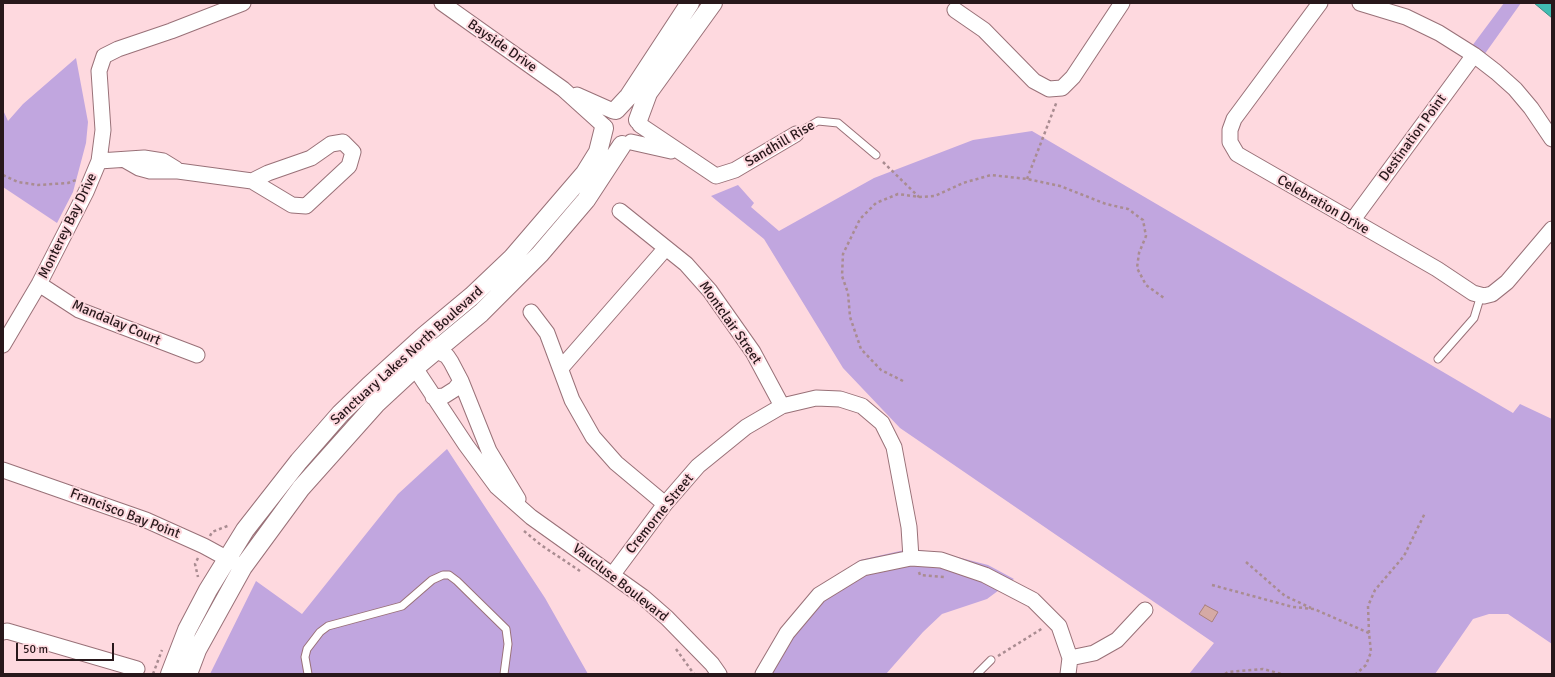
<!DOCTYPE html>
<html>
<head>
<meta charset="utf-8">
<style>
	body { margin:0 }
	#map { position:relative; width:1555px; height:677px; overflow:hidden; background:#fed9df; font-family:Signika,sans-serif }
	canvas { display:block }
	.frame { position:absolute; inset:0; border:4px solid #28181b; pointer-events:none }
	.scale { position:absolute; left:16px; top:643px; width:98px; height:18px; box-sizing:border-box; border:2px solid #28181b; border-top:0; padding-left:5px; font-size:12px; line-height:14px; white-space:nowrap; color:#28181b; -webkit-text-stroke:3px #fed9df; paint-order:stroke }
</style>
</head>
<body>
<div id="map">
<canvas width="1555" height="677"></canvas>
<div class="frame"></div>
<div class="scale">50 m</div>
</div>
<script>
const g = document.querySelector('canvas').getContext('2d');
g.lineJoin = 'round';
function fill(path, color) { g.fillStyle = color; g.fill(path, 'evenodd'); }
const poly = rows => new Path2D(rows.map(r => 'M' + r).join(''));
function stroke(path, color, width, dash) { g.strokeStyle = color; g.lineWidth = width; g.lineCap = dash ? 'butt' : 'round'; g.setLineDash(dash || []); g.stroke(path); }
function write(font, color, halo, rows, align = 'center') {
  g.font = font + ' Signika,sans-serif'; g.lineWidth = 4; g.setLineDash([]); g.textBaseline = 'middle'; g.strokeStyle = halo; g.fillStyle = color; for (const [text, x, y, turn = 0] of rows) {
    g.save(); g.translate(x, y); g.rotate((+turn || 0) * Math.PI / 180); g.textAlign = isNaN(turn) ? turn : align; if (halo) g.strokeText(text, 0, 0); g.fillText(text, 0, 0); g.restore();
  }
}
const green = poly([
	[1504,3,1521,3,1484,55,1472,46],
	[76,58,88,122,86,143,73,192,57,223,3,187,3,110,8,121,23,104],
	[1032,131,1513,413,1520,404,1552,419,1552,644,1508,614,1489,614,1473,619,1435,674,1189,674,1214,643,900,428,843,368,764,239,711,196,738,185,754,203,751,207,779,231,874,178,973,140],
	[447,449,545,598,588,674,210,674,256,581,302,614,398,494],
	[909,549,942,553,988,565,1014,579,987,599,942,614,923,632,886,674,754,674,762,667,815,591,860,560]
]);
const water = poly([
	[1534,3,1552,3,1552,18,1534,3]
]);
const building = poly([
	[1205,605,1218,612,1212,622,1199,614,1205,605]
]);
const path = poly([
	[883,162,919,197],
	[3,175,18,182,38,185,68,183,76,180],
	[1027,179,1057,101],
	[903,381,881,370,861,349,850,317,848,293,842,276,843,254,860,219,876,203,898,194,920,197,935,196,963,183,991,175,1027,179,1060,186,1106,204,1128,209,1143,220,1146,236,1139,253,1137,268,1146,285,1164,298],
	[524,531,541,545,580,571],
	[210,536,212,532,230,525],
	[198,558,195,564,198,577],
	[1246,562,1285,596,1311,608],
	[919,572,920,575,944,577],
	[1212,585,1293,607,1314,609,1369,633,1371,652,1366,665,1356,674],
	[1369,633,1368,606,1375,590,1404,556,1425,513],
	[676,649,694,674],
	[998,656,1043,628],
	[153,674,162,650],
	[1225,674,1228,672,1263,669,1282,674]
]);
const service = poly([
	[796,134,818,121,838,123,876,155],
	[1438,359,1474,318,1481,295],
	[308,674,305,657,307,649,320,632,328,626,402,606,432,580,443,575,449,575,457,581,506,629,508,644,504,674],
	[977,674,991,660]
]);
const minor = poly([
	[442,3,563,89,604,126],
	[1320,3,1234,119,1230,130,1230,142,1237,154,1437,269,1473,293,1484,296,1492,294,1507,282,1552,229],
	[1360,3,1406,17,1439,33,1474,55,1496,72,1515,89,1531,108,1552,139],
	[955,10,984,30,1034,81,1049,89,1062,88,1073,77,1122,3],
	[577,95,613,111],
	[640,125,716,176,735,170,796,134],
	[631,142,671,151],
	[125,160,139,168,150,171,178,171,252,181,292,205,306,206,349,166,353,152,343,142,331,144,311,158,268,173,252,181],
	[99,161,144,158,163,161,176,169],
	[620,211,686,264,710,291,753,352,782,406],
	[1352,221,1474,55],
	[39,284,79,310,197,355],
	[531,312,547,333,572,400,593,437,616,463,665,504],
	[429,343,435,350,447,356,451,362,461,381,489,451,518,499],
	[3,345,39,284,86,192,99,161,103,130,99,71,104,56,118,49,171,31,243,3],
	[409,359,466,445,497,487,531,517,643,597,667,618,712,664,719,674],
	[561,368,665,249],
	[433,397,444,396,455,389,461,381],
	[3,470,146,520,204,546,237,564],
	[613,574,665,504,698,466,746,427,782,406,816,398,840,399,862,406,882,423,894,447,909,527,911,558],
	[3,632,7,631,137,669],
	[1070,658,1094,653,1117,640,1145,610],
	[763,674,787,633,819,595,863,568,911,558,941,560,985,575,1033,600,1059,626,1070,658,1068,674]
]);
const tertiary = poly([
	[616,110,629,96,690,3],
	[638,120,648,93,713,3],
	[170,674,187,630,208,590,245,530,299,461,340,414,369,386,424,336,472,296,512,258,585,173,598,152,604,128],
	[188,674,197,650,243,567,301,488,376,404,416,367,481,313,540,254,586,200,622,145]
]);
const streetNames = [
	["Bayside Drive",502,46,35],
	["Destination Point",1413,138,-54],
	["Sandhill Rise",780,144,-30],
	["Celebration Drive",1323,205,30],
	["Monterey Bay Drive",68,226,-64],
	["Mandalay Court",116,323,23],
	["Montclair Street",730,323,55],
	["Sanctuary Lakes North Boulevard",407,356,-42],
	["Francisco Bay Point",125,514,21],
	["Cremorne Street",660,514,-51],
	["Vaucluse Boulevard",620,583,38]
];
fill(green, '#c1a6df');
fill(water, '#41bdb2');
stroke(water, '#3a8c85', 1);
fill(building, '#d5aaa5');
stroke(building, '#aa817c', 1);
stroke(service, '#997178', 9);
stroke(minor, '#997178', 17);
stroke(tertiary, '#997178', 20);
stroke(path, '#a98c91', 2.5, [3, 3]);
stroke(service, '#fff', 7);
stroke(minor, '#fff', 15);
stroke(tertiary, '#fff', 18);
write('14px', '#28181b', '#fed9df', streetNames);
</script>
</body>
</html>
